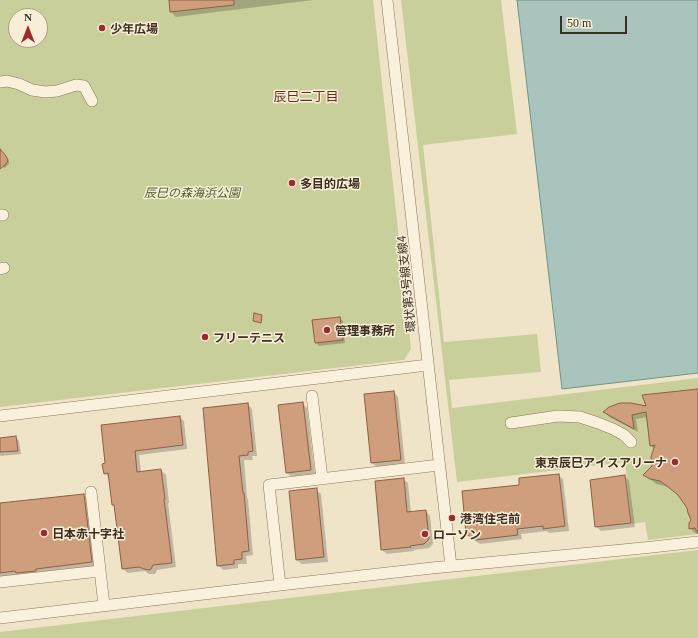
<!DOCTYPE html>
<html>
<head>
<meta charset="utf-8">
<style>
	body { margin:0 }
	#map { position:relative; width:698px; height:638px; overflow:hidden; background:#f0e4c8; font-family:Georgia,serif }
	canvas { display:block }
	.north { position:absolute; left:8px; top:8px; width:40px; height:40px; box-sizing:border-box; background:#f7eed8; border:1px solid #ada18e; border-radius:50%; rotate:0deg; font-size:11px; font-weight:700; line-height:16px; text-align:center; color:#3d2e20 }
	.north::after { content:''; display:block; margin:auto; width:14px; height:18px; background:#9e2a2b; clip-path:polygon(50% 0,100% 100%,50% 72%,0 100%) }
	.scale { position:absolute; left:560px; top:16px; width:67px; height:18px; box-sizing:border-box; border:2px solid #3d2e20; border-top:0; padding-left:5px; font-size:12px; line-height:14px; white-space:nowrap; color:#3d2e20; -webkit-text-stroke:3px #f7eed8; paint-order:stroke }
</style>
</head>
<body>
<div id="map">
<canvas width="698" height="638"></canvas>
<div class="north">N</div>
<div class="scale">50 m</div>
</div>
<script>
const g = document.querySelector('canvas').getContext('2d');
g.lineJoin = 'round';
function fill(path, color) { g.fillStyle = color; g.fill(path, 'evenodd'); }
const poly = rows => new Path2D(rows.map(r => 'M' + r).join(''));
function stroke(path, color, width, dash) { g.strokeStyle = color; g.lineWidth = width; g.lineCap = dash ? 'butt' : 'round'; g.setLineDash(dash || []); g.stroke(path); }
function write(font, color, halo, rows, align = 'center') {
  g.font = font + ' Georgia,"Noto Sans JP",serif'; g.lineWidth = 3; g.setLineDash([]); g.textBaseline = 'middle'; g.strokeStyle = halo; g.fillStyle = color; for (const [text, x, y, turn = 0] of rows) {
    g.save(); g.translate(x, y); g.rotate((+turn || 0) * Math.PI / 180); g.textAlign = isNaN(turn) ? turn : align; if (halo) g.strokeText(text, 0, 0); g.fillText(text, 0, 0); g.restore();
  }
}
const green = poly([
	[0,0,373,0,411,349,404,360,0,407],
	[16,16,40,16,40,40,16,40],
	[401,0,501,0,517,134,423,145,444,342,537,334,541,372,449,380,452,408,698,378,698,534,648,540,645,522,632,524,625,462,457,482],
	[698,550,698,638,0,638,0,632]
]);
const water = poly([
	[517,0,698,0,698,373,562,389,517,0]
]);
const shadow = poly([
	[170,0,313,0,176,17,171,12],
	[0,155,7,158,9,161,9,164,5,168,2,167,0,166],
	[340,318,343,321,345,343,319,346,316,342],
	[698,390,698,533,695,533,690,528,692,520,688,508,680,496,673,490,665,486,656,484,645,475,653,466,655,450,651,446,648,417,636,419,638,432,609,417,605,412,647,408],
	[394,392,398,397,405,464,377,467,372,463],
	[302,403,307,408,315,475,292,477,287,473],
	[248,404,252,409,257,456,252,456,253,460,244,460,247,498,248,499,253,555,246,556,247,564,238,564,238,568,223,570,218,565],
	[179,417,184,421,187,449,139,455,141,472,161,470,166,475,169,503,168,503,176,567,157,570,156,573,154,574,149,574,145,571,128,573,123,569,116,507,113,505,109,478,105,473],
	[16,437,19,441,21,454,0,456,0,439],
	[558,475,563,479,569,531,549,533,547,531,521,534,522,539,480,544,472,538,520,486],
	[625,476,629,481,635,527,601,531,596,526],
	[403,479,408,483,411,513,426,511,430,516,433,544,429,548,414,550,414,551,387,554,382,550],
	[316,490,321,494,328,562,302,564,297,560],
	[83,495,88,499,96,567,1,577,0,576,0,504]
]);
const building = poly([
	[169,0,234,0,234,5,170,12,169,0],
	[0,149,6,156,8,160,6,164,0,169,0,149],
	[254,313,262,315,261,323,253,321,254,313],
	[340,317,343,340,315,343,312,320,340,317],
	[698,389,698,534,695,528,689,529,689,523,691,520,688,513,687,508,678,495,667,486,660,481,650,479,643,475,652,466,651,457,655,445,650,446,646,412,632,415,634,429,603,412,609,407,620,403,631,403,646,406,642,395,698,389],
	[394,391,401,460,371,463,364,394,394,391],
	[303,402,311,470,286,473,278,405,303,402],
	[248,403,253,451,248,452,248,455,239,456,243,493,244,493,249,551,242,552,242,559,234,560,234,564,217,566,203,408,248,403],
	[180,416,183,445,135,451,137,472,161,469,165,499,164,499,172,563,153,565,151,569,149,570,144,569,139,567,122,569,114,505,112,505,108,473,104,474,102,464,105,463,101,425,180,416],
	[16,436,18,451,0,452,0,438,16,436],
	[559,474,565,526,543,529,543,526,517,529,518,535,475,540,466,534,462,491,519,485,519,478,559,474],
	[625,475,631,523,595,527,590,480,625,475],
	[404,478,407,512,426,510,429,539,424,544,410,546,411,547,381,550,375,481,404,478],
	[317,488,324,557,296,560,289,491,317,488],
	[84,494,92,562,36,569,36,571,16,573,15,571,0,573,0,503,84,494]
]);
const minor = poly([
	[387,0,451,566],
	[0,82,7,81,19,84,32,90,45,92,57,91,76,85,84,86,92,101],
	[0,215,3,215],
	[0,269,4,268],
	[312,396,322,478],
	[0,416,428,365],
	[511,423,558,416,580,417,598,423,613,429,624,435,631,442],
	[91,492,104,605],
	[0,582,100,571],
	[280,585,269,485,439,465],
	[0,618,280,585,432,568,643,548,698,542]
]);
const markers = [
	[102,28,4,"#9e2a2b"],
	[292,183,4,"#9e2a2b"],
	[327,330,4,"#9e2a2b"],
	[205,337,4,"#9e2a2b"],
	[675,462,4,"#9e2a2b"],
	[452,518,4,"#9e2a2b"],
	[44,533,4,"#9e2a2b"],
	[425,534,4,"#9e2a2b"]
];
const poiNames = [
	["少年広場",110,28],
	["多目的広場",300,183],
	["管理事務所",335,330],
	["フリーテニス",213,337],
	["東京辰巳アイスアリーナ",667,462,"right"],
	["港湾住宅前",460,518],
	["日本赤十字社",52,533],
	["ローソン",433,534]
];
const parkNames = [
	["辰巳の森海浜公園",192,192]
];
const streetNames = [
	["環状第3号線支線4",406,284,-96]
];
const neighbourhoodNames = [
	["辰巳二丁目",306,96]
];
fill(green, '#c9cf9b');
fill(water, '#a9c4bc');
stroke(water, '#6f938a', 1);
fill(shadow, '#0003');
fill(building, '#cf9f7d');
stroke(building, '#8d5f41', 1);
stroke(minor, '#8d765c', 12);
stroke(minor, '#faf1dc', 11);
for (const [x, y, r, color] of markers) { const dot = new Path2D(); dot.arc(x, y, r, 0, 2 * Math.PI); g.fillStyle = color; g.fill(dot); stroke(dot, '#f7eed8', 1.5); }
write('bold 12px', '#3d2e20', '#f7eed8', poiNames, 'left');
write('italic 12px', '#4d5a26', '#f7eed8', parkNames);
write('12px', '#3d2e20', '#f7eed8', streetNames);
write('13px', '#6b2e1e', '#f7eed8', neighbourhoodNames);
</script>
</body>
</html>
